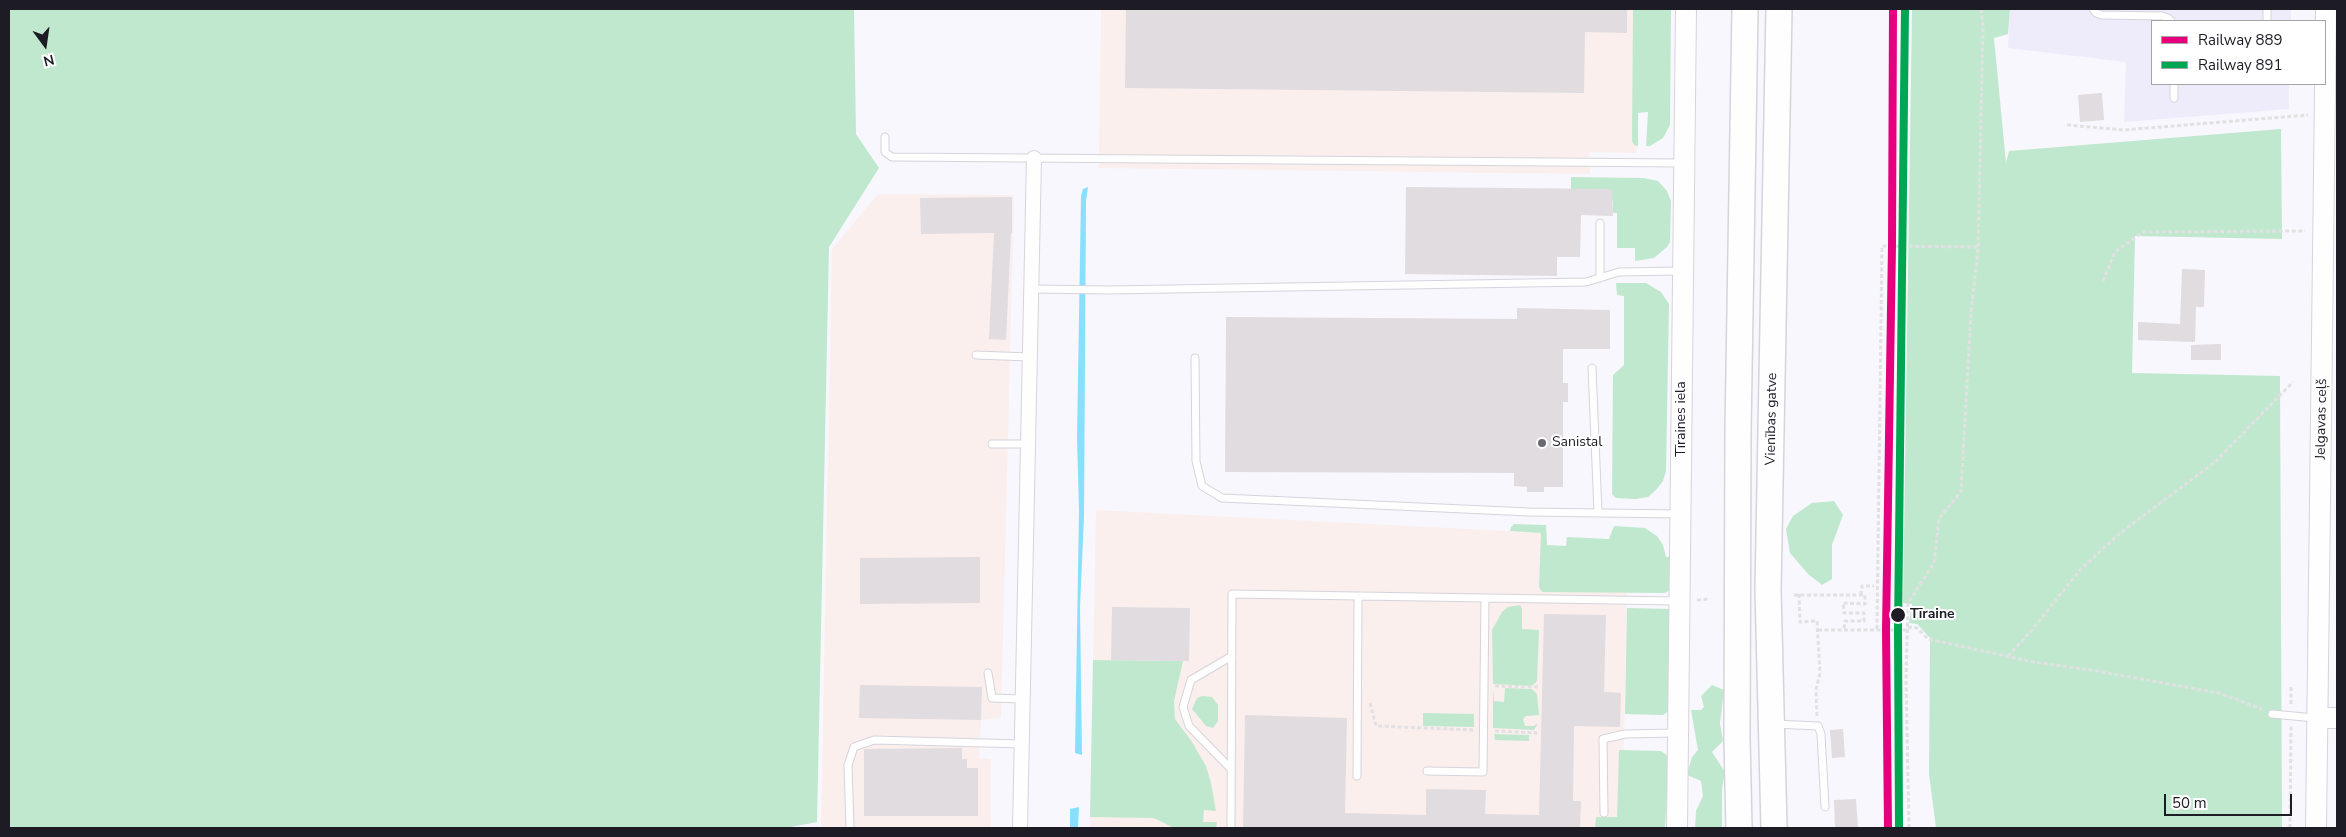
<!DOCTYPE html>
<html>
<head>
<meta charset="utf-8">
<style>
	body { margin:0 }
	#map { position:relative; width:2346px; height:837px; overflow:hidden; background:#f8f7fd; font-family:"Nunito Sans",sans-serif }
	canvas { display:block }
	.frame { position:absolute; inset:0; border:10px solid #1d1b24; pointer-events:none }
	.legend { position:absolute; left:2151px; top:20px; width:175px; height:65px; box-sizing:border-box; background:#fff; border:1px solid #a5a4a7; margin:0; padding:6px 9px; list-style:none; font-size:15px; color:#1d1b24 }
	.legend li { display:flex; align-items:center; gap:10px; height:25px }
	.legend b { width:25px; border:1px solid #a5a4a7 }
	.north { position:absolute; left:20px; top:20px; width:50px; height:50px; -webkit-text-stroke:4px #fff; paint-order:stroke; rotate:166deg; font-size:14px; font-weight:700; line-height:20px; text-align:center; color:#1d1b24 }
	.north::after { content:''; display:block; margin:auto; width:18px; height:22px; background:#1d1b24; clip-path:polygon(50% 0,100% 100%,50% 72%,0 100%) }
	.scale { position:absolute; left:2164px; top:794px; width:128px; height:22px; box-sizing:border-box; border:2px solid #1d1b24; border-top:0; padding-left:6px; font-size:15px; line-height:18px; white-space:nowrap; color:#1d1b24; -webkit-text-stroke:4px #fff; paint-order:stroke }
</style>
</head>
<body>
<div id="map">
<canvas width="2346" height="837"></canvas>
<div class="frame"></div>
<ul class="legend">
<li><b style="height:6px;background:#e5007d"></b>Railway 889</li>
<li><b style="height:6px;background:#00a651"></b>Railway 891</li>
</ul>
<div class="north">N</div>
<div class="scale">50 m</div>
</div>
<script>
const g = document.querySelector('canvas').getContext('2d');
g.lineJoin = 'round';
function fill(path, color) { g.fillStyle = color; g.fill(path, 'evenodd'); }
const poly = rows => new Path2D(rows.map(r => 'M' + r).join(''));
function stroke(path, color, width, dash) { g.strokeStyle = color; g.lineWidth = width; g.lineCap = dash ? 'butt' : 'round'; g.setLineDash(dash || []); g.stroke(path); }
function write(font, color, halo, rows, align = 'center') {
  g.font = font + ' "Nunito Sans",sans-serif'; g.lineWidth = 4; g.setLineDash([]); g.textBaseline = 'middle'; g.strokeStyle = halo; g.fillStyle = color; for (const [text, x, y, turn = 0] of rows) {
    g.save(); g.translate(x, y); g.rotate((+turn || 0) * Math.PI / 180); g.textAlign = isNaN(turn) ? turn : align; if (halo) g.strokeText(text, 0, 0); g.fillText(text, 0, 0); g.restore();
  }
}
const built = poly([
	[2010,9,2291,9,2291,21,2152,21,2152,84,2289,84,2289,109,2124,122,2126,62,2008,48]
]);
const industrial = poly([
	[1101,9,1637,9,1637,153,1589,152,1590,174,1099,168],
	[878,194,1014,195,1001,718,981,720,979,758,991,759,991,828,816,828,821,826,832,249],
	[1096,510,1547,533,1547,550,1628,553,1622,828,1090,828]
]);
const green = poly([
	[9,9,854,9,856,134,879,168,829,247,817,822,786,828,9,828],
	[1633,9,1671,9,1670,125,1663,138,1650,146,1646,146,1648,112,1638,113,1638,146,1634,145,1632,141],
	[1912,9,2010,9,2008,34,1994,38,2006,163,2009,151,2281,129,2282,239,2135,236,2132,373,2280,376,2282,828,1936,828,1929,774,1930,638,1917,624,1909,623,1912,604,1903,603],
	[1571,177,1643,178,1658,181,1667,191,1671,201,1670,242,1667,247,1654,258,1635,261,1635,248,1617,248,1617,213,1613,213,1613,201,1571,189],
	[1616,283,1646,283,1661,292,1669,304,1666,471,1663,481,1656,490,1648,497,1636,499,1616,498,1612,494,1613,375,1624,365,1624,296,1617,295],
	[1834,501,1843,515,1832,545,1832,579,1822,585,1808,574,1790,553,1786,529,1793,516,1812,503],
	[1514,524,1546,525,1547,545,1566,546,1567,537,1609,539,1614,526,1645,528,1657,536,1663,545,1666,557,1671,557,1671,589,1665,593,1542,592,1539,587,1541,533,1510,531,1511,527],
	[1520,605,1522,609,1522,629,1539,630,1537,681,1532,686,1493,684,1492,630,1502,612,1508,607],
	[1627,608,1669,609,1671,612,1669,711,1663,715,1625,714],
	[1093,660,1183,661,1174,701,1175,719,1192,742,1206,766,1211,783,1216,811,1204,810,1203,822,1217,822,1216,828,1174,828,1154,818,1090,817],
	[1712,685,1724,690,1720,723,1723,741,1712,752,1725,772,1722,789,1722,828,1695,828,1696,811,1703,796,1701,781,1687,775,1692,757,1698,750,1691,710,1701,710,1704,707,1701,696],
	[1493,688,1494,701,1504,702,1505,688,1532,689,1537,694,1539,715,1526,716,1523,719,1525,726,1534,726,1538,723,1534,730,1493,728],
	[1202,696,1212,697,1218,705,1218,721,1213,728,1206,726,1192,709,1197,698],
	[1423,713,1474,714,1474,727,1423,726],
	[1494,734,1529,735,1529,741,1495,740],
	[1619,750,1661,751,1669,757,1665,828,1595,828,1596,817,1617,817]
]);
const water = poly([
	[1088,187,1086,201,1084,517,1080,607,1082,755,1075,753,1079,511,1077,438,1081,196,1083,189],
	[1079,807,1078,828,1070,828,1070,809]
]);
const building = poly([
	[1126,9,1627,9,1627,33,1585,32,1584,93,1125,88],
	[2102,93,2104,120,2080,122,2078,95],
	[1406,187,1612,189,1613,216,1581,215,1580,257,1557,257,1557,276,1405,274],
	[1012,197,1012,233,1011,233,1006,340,989,339,994,233,921,234,920,198],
	[2182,269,2205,270,2204,307,2196,307,2195,342,2138,340,2138,322,2180,324],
	[1517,308,1610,310,1610,349,1563,349,1563,383,1568,383,1568,402,1563,402,1563,487,1544,487,1544,492,1527,492,1527,487,1514,486,1514,473,1225,472,1226,317,1517,319],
	[2221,344,2221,360,2191,360,2191,345],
	[980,557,980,603,860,604,860,558],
	[1112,607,1190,608,1189,661,1111,660],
	[1544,614,1606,615,1604,692,1621,693,1620,727,1574,726,1573,801,1581,801,1580,828,1243,828,1245,715,1347,718,1345,813,1426,815,1426,789,1486,790,1485,814,1539,815],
	[860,685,982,687,981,720,859,718],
	[1843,729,1845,757,1832,758,1830,730],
	[962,748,962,759,967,759,967,768,978,768,978,816,864,816,864,749],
	[1856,799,1858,828,1835,828,1834,800]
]);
const path = poly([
	[2067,125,2124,130,2308,115],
	[2103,281,2115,252,2143,232,2305,231],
	[1799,594,1800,622,1817,621,1820,673,1816,690,1817,716],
	[1794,595,1865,595,1865,604,1843,603,1844,613,1864,613,1864,621,1845,621,1844,629],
	[1861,595,1862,586,1874,586],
	[1697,600,1710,599],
	[1877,629,1882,246,1978,247],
	[1818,630,1907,630,1910,627,1917,628,1928,639,2033,662,2097,671,2219,693,2262,709],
	[2008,656,2031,631,2080,570,2119,534,2215,462,2293,382],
	[1495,686,1540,687],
	[1370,703,1376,726,1474,730],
	[2291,704,2291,685],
	[1495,731,1537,733],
	[1909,828,1906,680,1908,603,1934,563,1939,518,1961,492,1971,312,1978,250,1983,28,1981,9],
	[2290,828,2291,725]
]);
const lane = poly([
	[2093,9,2096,13,2102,15,2162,16,2168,18,2171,21],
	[2267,9,2267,21],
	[2174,84,2174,98],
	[885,137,885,152,892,157,1682,163],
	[1600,223,1600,278],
	[1032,289,1110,290,1586,282,1619,272,1682,271],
	[976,355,1030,357],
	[1195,358,1196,461,1202,486,1222,498,1529,512,1679,514],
	[1592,368,1598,512],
	[992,444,1028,444],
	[988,673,992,698,1023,699],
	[2272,714,2315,718],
	[1774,724,1818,726,1821,734,1825,807],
	[1231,769,1189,726,1183,707,1191,680,1232,656],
	[1427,771,1483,772,1485,598],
	[1357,776,1358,596],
	[1604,813,1603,739,1625,734,1676,733],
	[850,828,848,765,854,747,874,740,1022,744],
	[1231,828,1232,594,1677,601]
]);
const street = poly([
	[1020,828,1034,158]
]);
const secondary = poly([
	[2318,718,2337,718],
	[1677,828,1686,9],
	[2316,828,2326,9]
]);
const highway = poly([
	[1739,828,1737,739,1738,431,1745,9],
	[1774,828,1768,590,1779,9]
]);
const rail1 = poly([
	[1888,828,1886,630,1892,245,1893,9]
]);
const rail2 = poly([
	[1899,828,1898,630,1905,9]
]);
const markers = [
	[1542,443,5,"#6a6870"],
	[1898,615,8,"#1d1b24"]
];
const streetNames = [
	["Tīraines iela",1682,419,-90],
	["Vienības gatve",1772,419,-89],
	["Jelgavas ceļš",2322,419,-89]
];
const poiNames = [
	["Sanistal",1552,443]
];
const stopNames = [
	["Tīraine",1910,615]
];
fill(built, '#eeecfa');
fill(industrial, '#faefed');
fill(green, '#c0e8ce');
fill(water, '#89e0fd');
fill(building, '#e0dce0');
stroke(lane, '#d5d4db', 9);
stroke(street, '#d5d4db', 16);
stroke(secondary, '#d5d4db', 22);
stroke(highway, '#d5d4db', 28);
stroke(path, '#e1e1e4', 3, [4, 2.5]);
stroke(lane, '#fefeff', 7);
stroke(street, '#fefeff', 14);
stroke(secondary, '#fefeff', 20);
stroke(highway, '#fefeff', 25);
stroke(rail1, '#e5007d', 8);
stroke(rail2, '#00a651', 8);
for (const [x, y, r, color] of markers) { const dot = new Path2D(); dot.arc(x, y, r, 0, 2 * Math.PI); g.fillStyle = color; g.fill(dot); stroke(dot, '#fff', 2); }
write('14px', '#1d1b24', '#fff', streetNames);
write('14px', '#1d1b24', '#fff', poiNames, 'left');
write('bold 14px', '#1d1b24', '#fff', stopNames, 'left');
</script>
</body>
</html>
